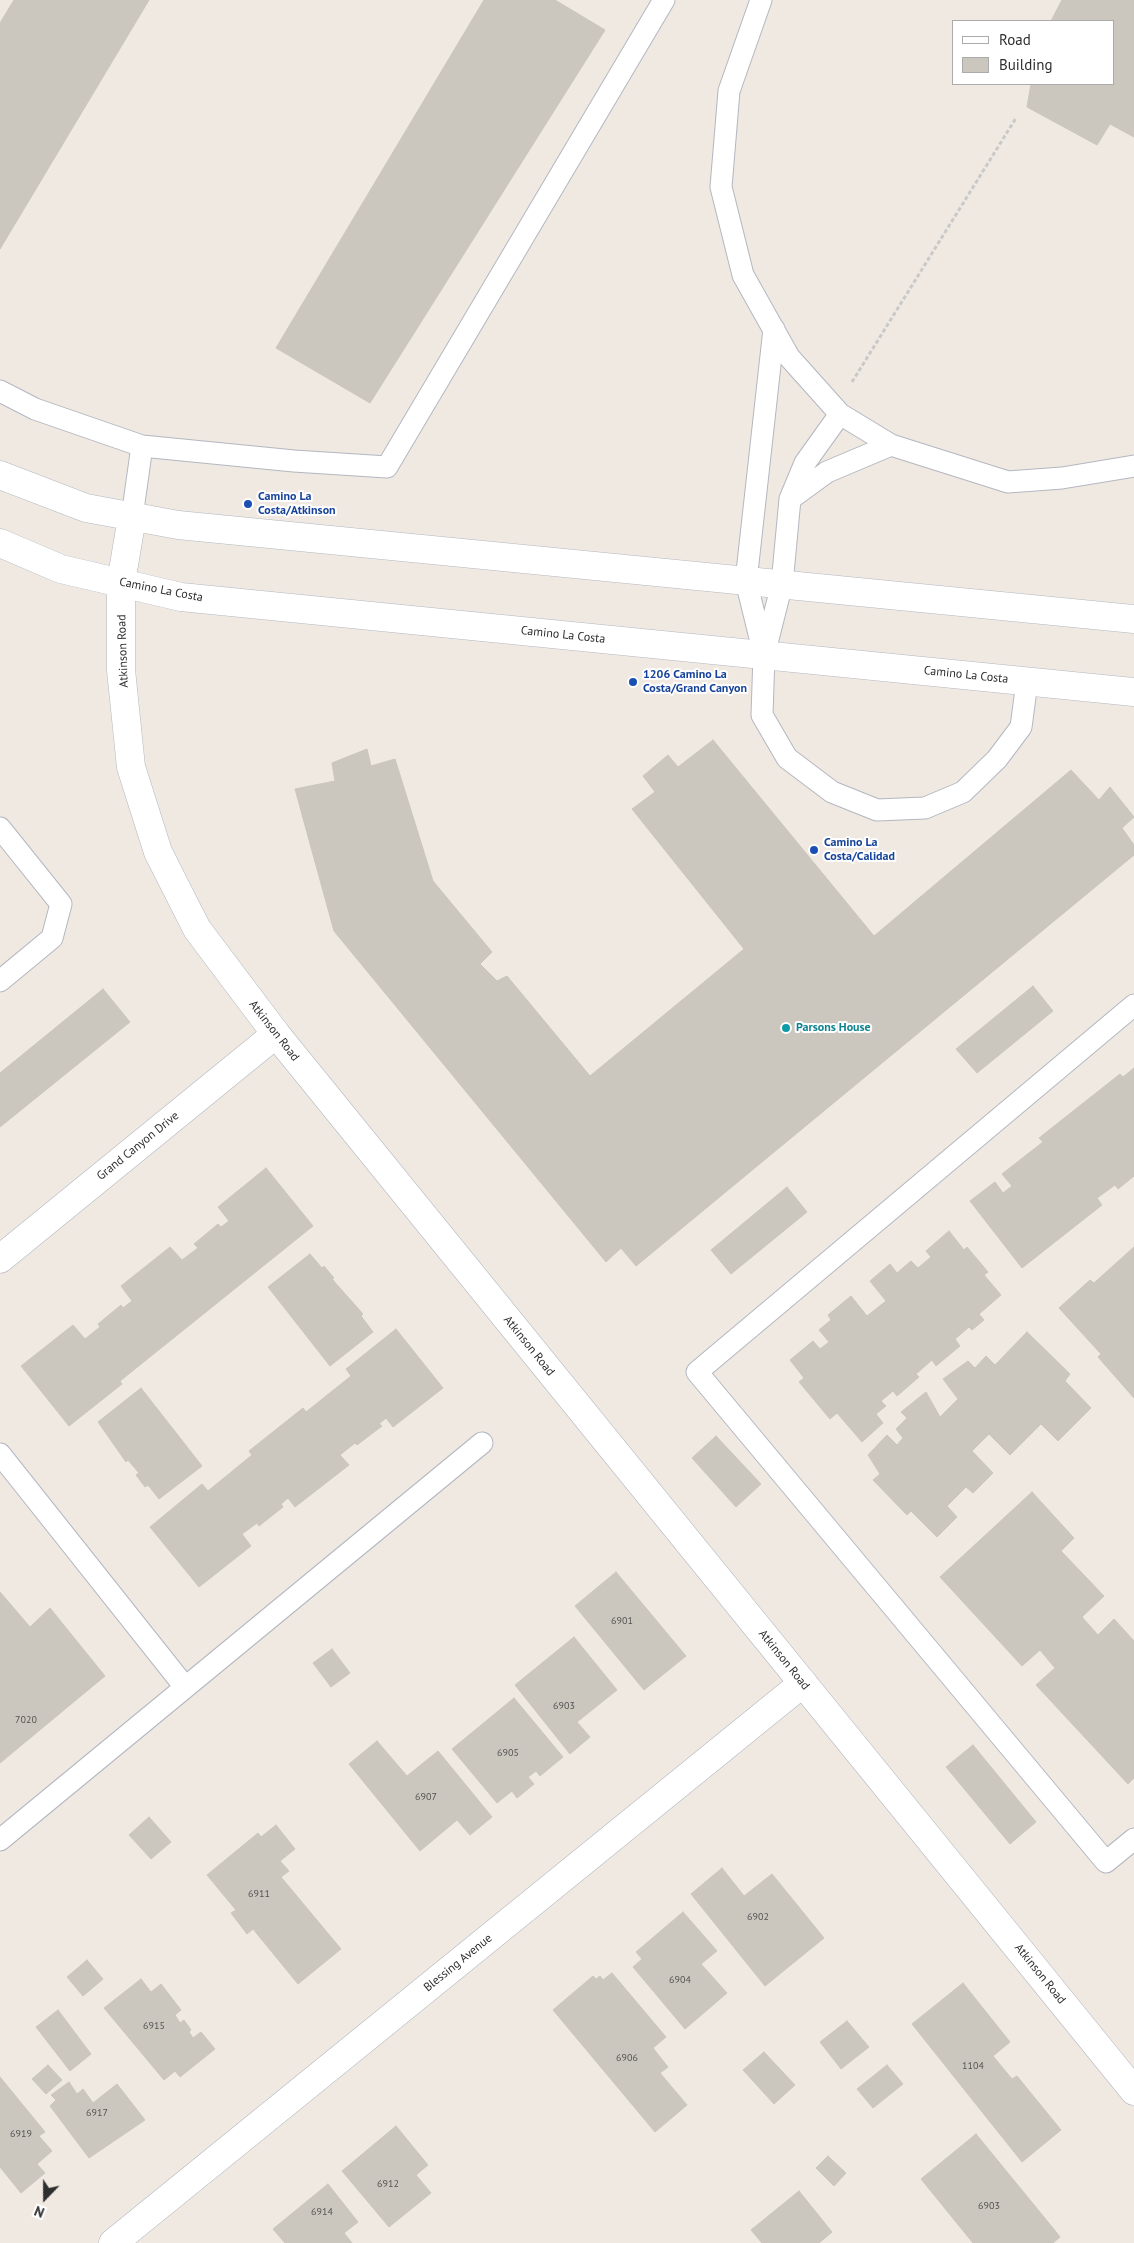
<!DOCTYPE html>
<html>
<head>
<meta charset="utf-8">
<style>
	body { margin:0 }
	#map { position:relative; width:1134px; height:2243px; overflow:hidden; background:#efe9e1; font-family:"PT Sans",sans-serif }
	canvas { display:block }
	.legend { position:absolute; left:952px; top:20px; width:162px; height:65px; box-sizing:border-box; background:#fff; border:1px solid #ababab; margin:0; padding:6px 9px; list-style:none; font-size:15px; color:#2e2e2e }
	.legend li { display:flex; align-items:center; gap:10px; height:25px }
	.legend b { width:25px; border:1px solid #ababab }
	.north { position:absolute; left:20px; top:2173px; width:50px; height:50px; -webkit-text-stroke:4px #fff; paint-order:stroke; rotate:202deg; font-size:14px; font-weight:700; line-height:20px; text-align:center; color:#2e2e2e }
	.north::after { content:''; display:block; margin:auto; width:18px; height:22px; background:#2e2e2e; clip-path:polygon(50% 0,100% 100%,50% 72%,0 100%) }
</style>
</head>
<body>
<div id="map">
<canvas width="1134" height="2243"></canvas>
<ul class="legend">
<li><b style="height:6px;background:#fff"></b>Road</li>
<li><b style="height:14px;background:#cbc7bf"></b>Building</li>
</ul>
<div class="north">N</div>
</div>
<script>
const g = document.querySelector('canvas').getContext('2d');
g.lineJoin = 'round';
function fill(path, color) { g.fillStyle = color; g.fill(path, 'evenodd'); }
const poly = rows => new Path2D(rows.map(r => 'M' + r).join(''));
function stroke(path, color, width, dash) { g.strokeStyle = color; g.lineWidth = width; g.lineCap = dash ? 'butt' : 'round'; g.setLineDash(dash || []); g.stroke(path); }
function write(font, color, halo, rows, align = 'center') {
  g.font = font + ' "PT Sans",sans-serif'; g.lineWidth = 4; g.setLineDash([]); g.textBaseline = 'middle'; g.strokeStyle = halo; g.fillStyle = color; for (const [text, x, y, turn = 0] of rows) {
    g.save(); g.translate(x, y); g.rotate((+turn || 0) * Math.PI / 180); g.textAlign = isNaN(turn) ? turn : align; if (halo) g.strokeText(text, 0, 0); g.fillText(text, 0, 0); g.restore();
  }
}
const building = poly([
	[14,0,149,0,0,249,0,23,14,0],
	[484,0,555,0,605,30,370,403,276,348,484,0],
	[1062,0,1134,0,1134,137,1110,124,1097,145,1027,107,1031,84,1113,84,1113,21,1051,21,1062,0],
	[713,740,874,936,1071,770,1099,800,1110,787,1134,817,1122,828,1134,845,1134,855,636,1266,621,1248,606,1262,334,931,295,789,335,781,332,763,367,749,371,766,395,759,433,881,492,952,480,964,497,981,507,976,590,1076,744,949,632,809,655,792,643,776,668,755,678,767,713,740],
	[1033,986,1053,1011,977,1073,956,1049,1033,986],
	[103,989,130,1022,0,1127,0,1073,103,989],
	[1134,1068,1134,1176,1118,1189,1115,1185,1097,1198,1102,1205,1022,1268,970,1201,995,1182,1003,1193,1012,1186,1002,1174,1043,1142,1039,1138,1120,1074,1123,1077,1134,1068],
	[266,1168,313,1226,120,1381,122,1384,69,1426,21,1366,73,1325,85,1339,100,1327,98,1324,121,1305,123,1308,132,1301,121,1286,170,1247,182,1260,198,1248,194,1244,218,1224,221,1227,229,1221,218,1207,266,1168],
	[787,1187,807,1212,731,1274,711,1250,787,1187],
	[949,1231,964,1250,967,1247,988,1272,984,1275,1001,1295,979,1314,984,1320,972,1330,969,1327,955,1339,960,1346,936,1366,932,1360,916,1374,919,1377,897,1396,893,1391,881,1401,886,1406,876,1414,883,1423,862,1442,837,1413,830,1419,799,1382,804,1378,790,1360,813,1341,820,1349,829,1342,819,1330,831,1320,828,1315,851,1296,867,1316,886,1301,870,1281,890,1264,897,1273,911,1261,918,1268,931,1257,926,1251,949,1231],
	[1134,1247,1134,1398,1098,1357,1101,1354,1059,1308,1090,1280,1094,1283,1134,1247],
	[310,1254,322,1268,324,1266,334,1278,332,1279,363,1314,361,1316,373,1332,330,1366,268,1287,310,1254],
	[396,1329,443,1388,393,1427,386,1418,379,1424,382,1426,357,1445,355,1443,340,1455,349,1465,295,1507,288,1498,281,1504,283,1507,259,1526,257,1523,242,1534,251,1546,199,1587,150,1527,202,1484,208,1491,252,1455,249,1451,303,1408,306,1412,351,1376,346,1369,396,1329],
	[1027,1332,1070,1374,1065,1381,1091,1408,1058,1441,1041,1424,1010,1455,989,1434,972,1451,993,1473,973,1493,966,1487,947,1506,957,1517,937,1537,911,1511,907,1515,873,1480,880,1474,868,1455,887,1435,897,1445,903,1438,896,1429,907,1418,901,1412,926,1392,940,1417,958,1399,943,1379,968,1361,975,1368,986,1356,995,1365,1027,1332],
	[141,1388,202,1466,159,1499,148,1485,145,1487,136,1475,139,1473,128,1460,126,1462,98,1422,141,1388],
	[716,1436,761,1484,736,1507,692,1458,716,1436],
	[1032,1492,1074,1538,1061,1551,1104,1596,1082,1617,1098,1635,1114,1619,1134,1641,1134,1778,1128,1784,1036,1685,1055,1668,1040,1650,1022,1666,940,1577,1032,1492],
	[616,1572,686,1656,644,1690,575,1606,616,1572],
	[0,1592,30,1627,50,1608,105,1676,0,1763,0,1592],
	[574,1637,617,1690,577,1722,590,1737,570,1754,515,1685,574,1637],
	[332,1649,350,1673,331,1687,313,1663,332,1649],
	[514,1698,563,1757,540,1776,536,1771,528,1777,534,1784,517,1798,512,1791,497,1803,452,1749,514,1698],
	[377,1741,407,1776,438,1751,492,1817,470,1835,457,1820,420,1851,349,1764,377,1741],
	[973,1745,1036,1822,1010,1844,946,1767,973,1745],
	[149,1817,171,1842,151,1859,129,1835,149,1817],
	[276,1825,295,1849,280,1861,289,1871,281,1877,341,1949,298,1984,253,1929,247,1934,231,1913,236,1910,207,1875,258,1833,261,1837,276,1825],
	[722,1868,744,1896,772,1874,824,1938,765,1986,691,1894,722,1868],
	[683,1912,717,1951,701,1964,727,1993,685,2029,633,1967,642,1959,636,1952,683,1912],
	[87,1960,103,1979,83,1996,67,1977,87,1960],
	[612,1973,666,2037,653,2048,668,2067,660,2073,687,2105,655,2132,553,2010,593,1976,596,1979,600,1976,603,1980,612,1973],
	[141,1979,151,1992,161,1984,181,2010,175,2015,180,2023,184,2020,191,2030,189,2032,193,2038,201,2032,215,2049,180,2077,175,2071,164,2080,104,2008,141,1979],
	[963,1983,1010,2042,993,2056,1012,2079,1017,2076,1061,2130,1022,2162,912,2024,963,1983],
	[58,2010,91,2054,70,2071,36,2027,58,2010],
	[847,2021,869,2047,841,2069,820,2042,847,2021],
	[764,2052,795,2085,774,2104,743,2070,764,2052],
	[48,2065,62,2080,46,2094,32,2079,48,2065],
	[887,2065,903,2084,873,2108,857,2089,887,2065],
	[0,2077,45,2132,39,2136,52,2151,37,2164,45,2173,21,2193,0,2167,0,2077],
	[69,2082,77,2094,83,2089,93,2103,117,2084,145,2120,89,2158,50,2106,56,2100,51,2095,69,2082],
	[396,2126,428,2165,416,2175,431,2193,389,2227,342,2171,396,2126],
	[976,2134,1057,2233,1060,2237,1053,2243,973,2243,921,2179,976,2134],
	[828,2156,846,2173,834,2186,816,2168,828,2156],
	[328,2184,358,2222,344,2233,352,2243,285,2243,273,2229,328,2184],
	[799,2191,832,2232,819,2243,762,2243,751,2230,799,2191]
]);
const path = poly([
	[852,382,1016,118]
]);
const lane = poly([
	[761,0,729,91,721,187,743,275,789,357,840,414,891,445,1008,482,1062,478,1134,466],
	[0,391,35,409,142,446,294,461,387,467,664,0],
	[891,445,827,472,790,499,782,584,764,655,762,715,787,758,832,792,877,810,925,808,963,792,997,759,1021,727,1027,682],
	[790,499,805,463,840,414],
	[132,517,142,446],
	[763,650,746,581,774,329],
	[0,828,61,904,52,938,0,981],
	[1134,1005,697,1372,1106,1862,1134,1839],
	[0,1454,185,1687],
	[0,1840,482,1443]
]);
const street = poly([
	[0,1259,276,1034],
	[113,2243,803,1683]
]);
const secondary = poly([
	[0,475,86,508,178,525,1134,619],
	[132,517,121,583,121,670,131,767,158,852,197,929,276,1034,1134,2091],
	[0,543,61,569,181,597,1134,692]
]);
const markers = [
	[248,504,5,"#1a4fb4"],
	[633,682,5,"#1a4fb4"],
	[814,850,5,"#1a4fb4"],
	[786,1028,5,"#0f9aa8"]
];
const numberNames = [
	["6901",622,1621],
	["6903",564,1706],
	["7020",26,1720],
	["6905",508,1753],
	["6907",426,1797],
	["6911",259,1894],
	["6902",758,1917],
	["6904",680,1980],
	["6915",154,2026],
	["6906",627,2058],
	["1104",973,2066],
	["6917",97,2113],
	["6919",21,2134],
	["6912",388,2184],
	["6903",989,2206],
	["6914",322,2212]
];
const transitNames = [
	["Camino La",258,497],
	["Costa/Atkinson",258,511],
	["1206 Camino La",643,675],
	["Costa/Grand Canyon",643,689],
	["Camino La",824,843],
	["Costa/Calidad",824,857]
];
const streetNames = [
	["Camino La Costa",161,590,11],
	["Camino La Costa",563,635,6],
	["Atkinson Road",123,651,-92],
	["Camino La Costa",966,675,6],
	["Atkinson Road",274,1031,52],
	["Grand Canyon Drive",138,1146,-39],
	["Atkinson Road",529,1346,51],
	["Atkinson Road",784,1660,51],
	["Blessing Avenue",458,1963,-39],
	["Atkinson Road",1040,1974,51]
];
const cultureNames = [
	["Parsons House",796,1028]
];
fill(building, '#cbc7bf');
stroke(building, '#cbc5ba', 1);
stroke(lane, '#b4b7c1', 23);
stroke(street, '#b4b7c1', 29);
stroke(secondary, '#b4b7c1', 29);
stroke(path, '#c9c9c9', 3, [4, 2.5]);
stroke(lane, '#fff', 21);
stroke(street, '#fff', 28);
stroke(secondary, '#fff', 28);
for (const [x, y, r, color] of markers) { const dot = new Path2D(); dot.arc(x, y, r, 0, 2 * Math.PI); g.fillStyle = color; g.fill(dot); stroke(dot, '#fff', 2); }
write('10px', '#555452', null, numberNames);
write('bold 12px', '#164399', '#fff', transitNames, 'left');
write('12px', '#2e2e2e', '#fff', streetNames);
write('bold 12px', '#0d838f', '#fff', cultureNames, 'left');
</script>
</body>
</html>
